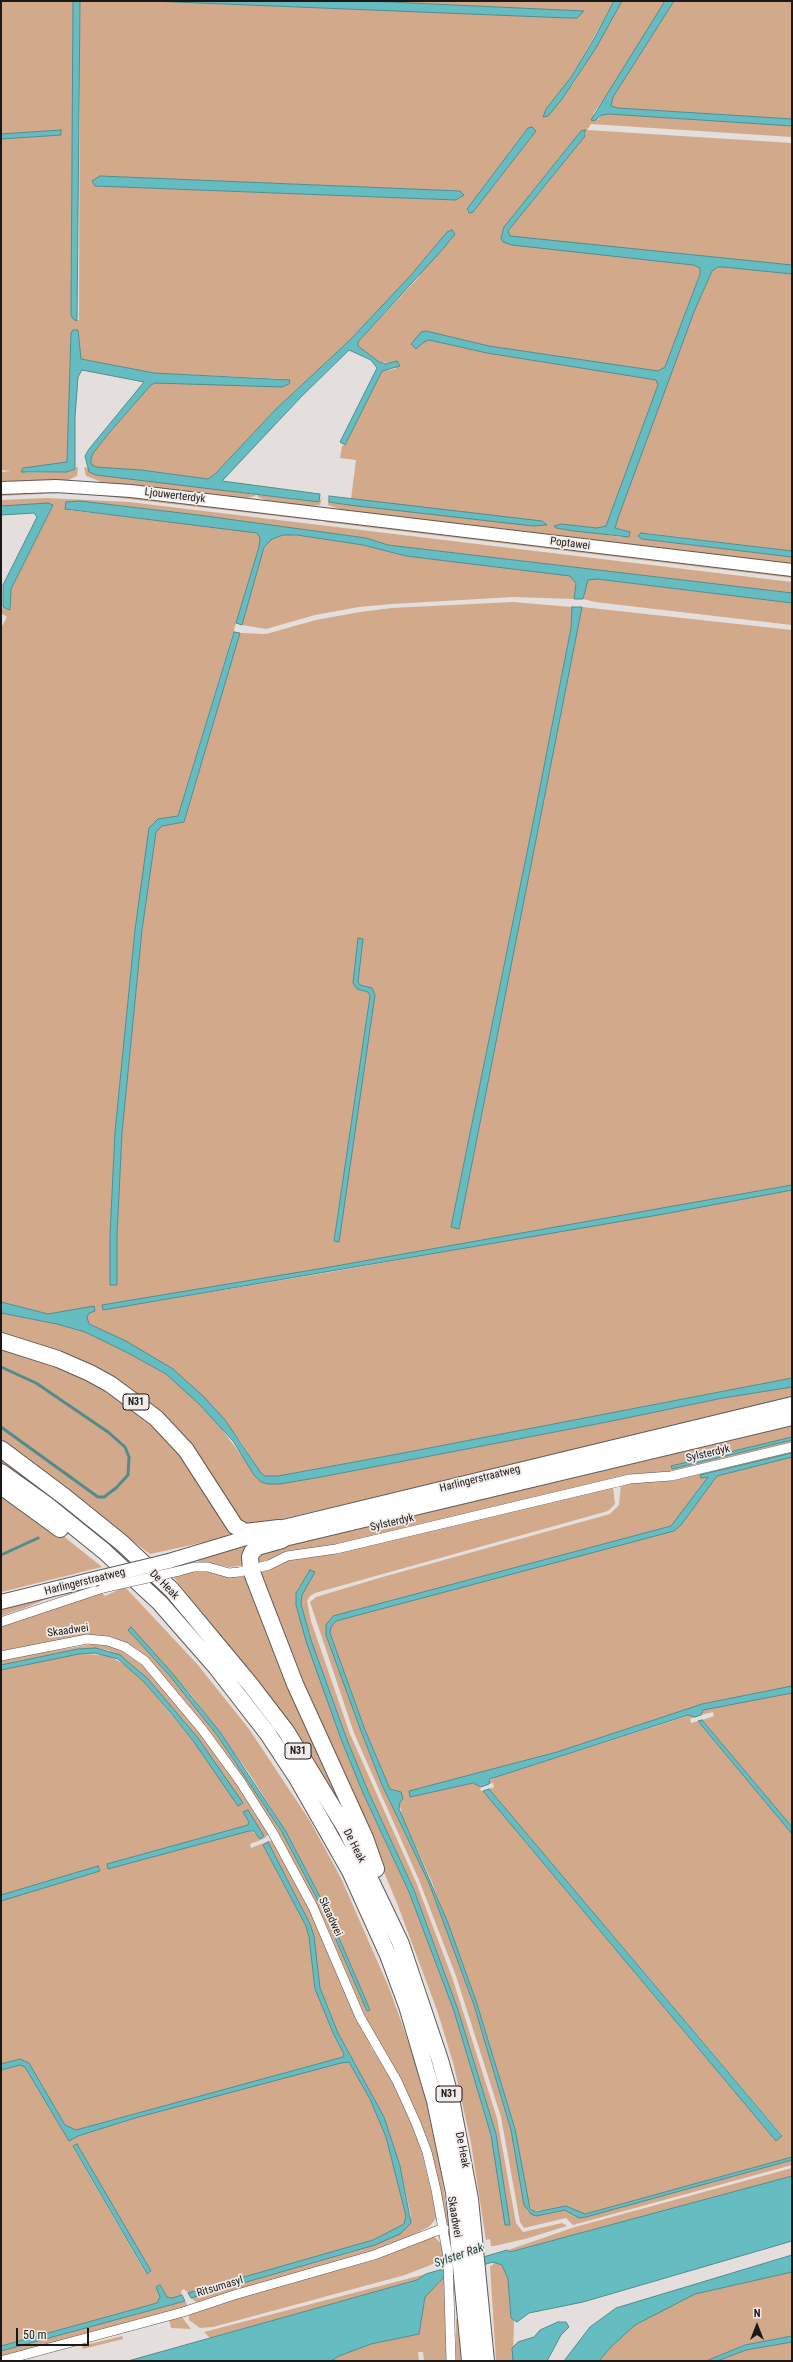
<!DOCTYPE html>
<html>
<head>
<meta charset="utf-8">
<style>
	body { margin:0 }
	#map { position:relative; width:793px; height:2362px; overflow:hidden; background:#e4dfdc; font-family:"Roboto Condensed",sans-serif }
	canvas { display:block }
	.frame { position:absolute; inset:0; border:2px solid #1b1918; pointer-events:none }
	.north { position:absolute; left:737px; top:2306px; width:40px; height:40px; -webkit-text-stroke:3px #f1ece9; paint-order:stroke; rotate:0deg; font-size:11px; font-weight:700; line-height:16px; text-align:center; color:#1b1918 }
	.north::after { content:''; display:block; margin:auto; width:14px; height:18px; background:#1b1918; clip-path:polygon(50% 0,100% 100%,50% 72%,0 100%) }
	.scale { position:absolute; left:16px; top:2328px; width:73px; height:18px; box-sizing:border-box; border:2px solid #1b1918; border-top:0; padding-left:5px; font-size:12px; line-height:14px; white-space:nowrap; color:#1b1918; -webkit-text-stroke:3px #f1ece9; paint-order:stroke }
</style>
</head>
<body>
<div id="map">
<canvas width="793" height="2362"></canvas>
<div class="frame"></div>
<div class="north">N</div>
<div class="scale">50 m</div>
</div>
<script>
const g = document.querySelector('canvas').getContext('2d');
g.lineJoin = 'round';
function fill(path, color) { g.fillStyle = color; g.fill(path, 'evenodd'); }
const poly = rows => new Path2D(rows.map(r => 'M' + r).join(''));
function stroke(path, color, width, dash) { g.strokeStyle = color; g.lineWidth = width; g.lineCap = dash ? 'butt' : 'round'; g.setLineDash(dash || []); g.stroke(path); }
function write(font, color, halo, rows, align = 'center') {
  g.font = font + ' "Roboto Condensed",sans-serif'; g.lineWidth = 3.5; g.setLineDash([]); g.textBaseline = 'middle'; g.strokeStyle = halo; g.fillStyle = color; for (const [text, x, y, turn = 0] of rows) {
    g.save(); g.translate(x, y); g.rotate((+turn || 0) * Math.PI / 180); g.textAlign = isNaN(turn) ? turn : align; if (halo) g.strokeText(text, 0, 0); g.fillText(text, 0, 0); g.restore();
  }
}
const green = poly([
	[1,1,73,1,71,315,73,320,79,320,80,1,150,1,577,18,584,11,368,1,614,1,572,76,546,109,573,84,622,1,665,1,620,76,593,114,598,120,602,115,609,114,792,126,792,137,591,124,587,130,792,143,792,265,510,237,508,231,587,133,581,131,504,227,501,238,693,265,700,268,700,273,665,367,658,371,489,346,426,331,421,346,424,342,429,340,487,353,656,380,658,385,606,526,597,528,561,524,556,528,621,537,630,532,615,528,618,518,694,312,712,271,718,267,723,267,792,274,792,551,646,533,642,539,792,557,792,566,349,512,328,505,328,498,329,502,349,505,547,523,351,499,356,460,340,458,342,446,345,445,382,371,396,369,390,363,379,362,358,346,358,342,418,278,447,232,411,275,350,340,275,410,216,473,208,479,141,470,95,467,91,464,91,458,94,452,109,433,151,385,155,383,286,379,154,373,80,359,79,335,78,330,75,330,71,333,67,462,24,473,67,472,78,467,77,476,66,481,1,482,1,472,11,471,1,470,1,139,61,135,61,130,1,134],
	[532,127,536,131,473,212,467,212,467,209,528,128],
	[100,176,460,191,463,193,459,199,456,200,95,186],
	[674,1,792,1,792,119,618,108,611,106,613,97],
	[84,467,115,477,169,482,255,495,255,496,243,499,102,482,86,476],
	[22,491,97,493,320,519,320,521,94,495,60,493,1,496,1,493],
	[258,495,319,502,322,497,320,505,304,507,273,503,258,497],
	[46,498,129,502,792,582,792,593,388,545,366,538,125,506,70,501,68,510,239,530,257,533,260,538,259,547,178,816,158,819,135,930,115,1132,110,1235,110,1284,117,1285,117,1235,122,1133,142,930,156,832,162,826,184,822,240,633,266,634,316,620,360,612,392,608,513,602,572,607,571,628,534,818,451,1227,459,1228,582,607,792,630,792,1185,330,1267,103,1305,103,1310,331,1272,792,1190,792,1378,398,1454,278,1476,265,1476,261,1473,241,1442,204,1397,101,1330,89,1324,87,1317,89,1313,48,1314,1,1302,1,628,7,617,1,613,3,607,10,610,11,589,53,505,1,506,1,500],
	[358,938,363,939,358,982,360,985,372,988,375,995,339,1241,334,1240,370,996,368,992,357,989,353,983],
	[324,519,792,574,792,578,324,522],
	[283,535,297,535,363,545,406,556,571,576,576,579,574,599,513,597,392,604,359,607,315,615,266,629,242,625,264,547,272,539],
	[588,579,597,579,792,603,792,625,595,602,583,599],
	[1,1313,57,1324,85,1332,128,1353,166,1374,187,1391,221,1428,261,1482,280,1484,321,1477,612,1421,723,1398,792,1387,792,1398,256,1525,240,1523,136,1399,1,1338],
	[1,1345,109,1386,184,1453,233,1533,214,1540,150,1554,1,1442],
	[792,1423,792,1437,671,1466,672,1469,792,1440,792,1444,671,1473,629,1475,256,1564,261,1554,268,1549],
	[792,1449,792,1453,715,1472,701,1478,709,1477,671,1526,333,1616,326,1625,361,1731,382,1785,429,1883,474,2005,511,2130,527,2211,542,2215,565,2210,579,2218,792,2160,792,2165,573,2225,566,2218,524,2228,520,2222,501,2117,456,1976,419,1880,354,1733,310,1602,316,1597,379,1578,610,1514,619,1505,621,1484],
	[792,1457,792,1686,702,1704,557,1752,409,1791,410,1797,468,1784,479,1784,481,1791,483,1791,776,2141,782,2135,489,1789,494,1787,493,1783,489,1784,488,1782,496,1777,691,1715,695,1717,690,1719,691,1723,698,1721,792,1834,792,2157,585,2214,581,2214,572,2208,533,2211,528,2204,515,2129,477,2004,432,1882,402,1817,398,1793,390,1789,365,1730,330,1633,331,1627,336,1621,674,1531,681,1525,717,1476],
	[1,1458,69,1508,128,1559,122,1560,1,1465],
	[613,1487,615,1504,608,1511,315,1593,310,1596,307,1601,311,1621,350,1734,416,1882,452,1977,497,2118,516,2223,523,2232,562,2223,566,2225,567,2226,525,2239,494,2246,491,2246,490,2239,486,2240,471,2143,454,2066,438,2013,397,1903,257,1572,288,1560],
	[299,1586,305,1587,302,1595,301,1604,311,1640,346,1737,368,1791,414,1890,458,2010,496,2134,510,2225,491,2135,454,2011,409,1892,363,1793,341,1739,296,1605,296,1593],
	[1,1491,62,1535,102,1567,1,1592],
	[248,1545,245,1564,239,1566,229,1567,196,1561,196,1558],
	[182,1570,248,1573,362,1840,256,1679,172,1575],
	[125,1587,198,1665,249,1729,310,1821,341,1878,389,1988,423,2082,440,2162,450,2235,429,2145,407,2092,365,2016,324,1920,282,1839,245,1780,211,1733,146,1656,115,1638,85,1635,1,1651,1,1626,102,1593,105,1596],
	[130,1628,192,1696,249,1773,285,1830,327,1910,370,2010,367,2011,324,1912,282,1832,217,1735,170,1676,128,1630],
	[67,1591,27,1607,1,1616,1,1607],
	[93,1644,110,1646,125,1653,142,1665,194,1726,239,1787,268,1833,268,1835,263,1839,250,1844,251,1848,269,1841,273,1841,310,1909,371,2047,397,2089,410,2118,421,2149,437,2217,430,2226,394,2245,378,2250,197,2303,191,2298,356,2251,400,2234,411,2216,400,2166,384,2117,338,2033,320,1988,310,1924,268,1843,263,1845,306,1926,309,1937,315,1989,334,2035,344,2054,343,2057,76,2130,65,2125,29,2063,20,2059,1,2064,1,1901,100,1871,98,1866,1,1895,1,1670,79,1654,107,1655,129,1667,144,1682,194,1742,198,1738,148,1679,108,1650,96,1648,79,1649,1,1665,1,1660],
	[244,1812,264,1836,249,1831,108,1869,107,1864,248,1825,249,1822],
	[792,1693,792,1827,702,1720,714,1716,713,1712,701,1715,701,1713,703,1710,724,1705],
	[346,2061,349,2062,370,2099,386,2137,406,2216,404,2224,373,2240,188,2293,184,2289,181,2291,182,2295,172,2298,167,2297,160,2285,156,2287,160,2297,157,2303,1,2346,1,2070,20,2065,25,2067,69,2141,78,2136,135,2118],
	[77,2144,151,2272,146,2274,73,2147],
	[792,2168,792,2176,510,2252,508,2250,575,2227],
	[433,2236,442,2244,443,2260,405,2275,213,2327,200,2328,189,2320,189,2315,254,2293,375,2260],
	[493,2262,502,2265,508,2279,511,2318,514,2320,513,2361,496,2361,490,2266,493,2265],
	[792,2272,792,2336,745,2345,706,2361,599,2361,611,2347,635,2325,675,2303,695,2294],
	[426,2274,417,2280,210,2338,204,2332],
	[445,2276,447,2361,424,2361,423,2352,418,2352,419,2361,331,2361,339,2356,371,2344,419,2334,425,2297],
	[185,2301,188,2306,1,2358,1,2351],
	[182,2317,191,2329,171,2328,169,2319],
	[456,2319,458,2319,461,2361,456,2361],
	[122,2336,123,2339,83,2349,82,2346],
	[792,2342,792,2361,717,2361,746,2350]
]);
const water = poly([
	[73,1,80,1,77,321,73,319,71,315,73,1],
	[150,1,368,1,584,11,577,18,568,18,150,1],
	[614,1,622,1,596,48,562,99,548,116,543,117,546,109,572,76,595,37,614,1],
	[665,1,674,1,613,97,611,106,618,108,792,119,792,126,609,114,602,115,594,121,591,120,665,1],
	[532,127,536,131,473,212,469,213,467,209,528,128,532,127],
	[61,130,61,135,1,139,1,134,61,130],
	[585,130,585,136,508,231,510,236,792,265,792,274,723,267,718,267,712,271,694,312,618,518,615,528,630,532,629,537,574,531,556,528,554,526,561,524,597,528,606,526,658,385,656,380,487,353,429,340,424,342,416,349,411,344,421,332,426,331,489,346,658,371,665,367,700,274,700,268,693,265,512,245,503,242,501,238,504,227,581,131,585,130],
	[100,176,460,191,464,195,456,200,95,186,92,181,100,176],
	[452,230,455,234,442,250,358,342,358,346,379,362,386,364,397,361,400,366,382,371,345,445,340,442,377,368,371,360,349,350,301,397,222,481,320,494,319,502,96,475,89,472,85,456,89,449,144,382,82,370,78,377,75,417,75,469,67,472,21,472,23,468,67,462,71,333,73,330,78,330,81,359,154,373,290,380,289,384,282,387,155,383,151,385,109,433,94,452,91,458,91,464,96,467,141,470,208,479,216,473,275,410,350,340,411,275,447,232,452,230],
	[329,496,542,521,547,525,533,526,349,505,329,502,329,496],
	[80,501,198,515,366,538,388,545,792,593,792,603,597,579,588,580,583,599,574,599,576,583,570,576,406,556,363,545,297,535,283,535,272,539,264,547,242,625,236,623,259,547,260,538,257,533,65,509,66,502,80,501],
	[48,503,53,505,11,589,10,610,3,607,3,585,37,517,34,513,1,515,1,506,48,503],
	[641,533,792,551,792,557,642,539,638,536,641,533],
	[572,607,582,607,459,1229,451,1227,534,818,571,628,572,607],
	[234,632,240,633,184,822,162,826,156,832,142,930,122,1133,117,1235,117,1285,110,1285,110,1235,115,1132,135,930,149,828,158,819,178,816,234,632],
	[358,938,363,939,358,982,360,985,372,988,375,995,339,1242,334,1241,370,996,368,992,357,989,353,983,358,938],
	[792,1185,792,1190,664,1214,103,1310,102,1305,330,1267,792,1185],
	[1,1302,48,1314,94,1306,95,1311,89,1313,87,1317,89,1324,126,1341,173,1369,204,1397,225,1420,261,1473,265,1476,278,1476,398,1454,792,1378,792,1387,723,1398,612,1421,321,1477,280,1484,268,1484,261,1482,254,1475,233,1441,199,1404,166,1374,128,1353,85,1332,57,1324,1,1313,1,1302],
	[792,1437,792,1440,672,1469,671,1466,792,1437],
	[792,1453,792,1457,717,1476,681,1525,674,1531,336,1621,331,1627,330,1633,365,1730,390,1789,401,1792,403,1799,400,1802,399,1809,448,1923,477,2004,515,2129,530,2209,536,2212,566,2206,585,2214,792,2157,792,2160,586,2217,579,2218,565,2210,536,2216,531,2214,524,2205,511,2130,474,2005,429,1883,382,1785,361,1731,326,1635,326,1625,333,1616,671,1526,708,1477,701,1478,700,1475,792,1453],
	[310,1570,315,1572,302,1595,301,1604,311,1640,346,1737,368,1791,414,1890,458,2010,496,2134,510,2225,505,2225,491,2135,454,2011,409,1892,363,1793,341,1739,306,1641,296,1605,296,1593,310,1570],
	[131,1627,173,1674,220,1732,285,1830,327,1910,370,2010,367,2011,324,1912,282,1832,217,1735,170,1676,128,1630,131,1627],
	[96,1648,120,1655,148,1679,198,1738,243,1803,238,1806,194,1742,170,1712,144,1682,118,1659,95,1653,79,1654,1,1670,1,1665,78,1649,96,1648],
	[792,1686,792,1693,703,1710,701,1715,695,1717,688,1715,496,1777,490,1779,489,1784,481,1787,473,1783,410,1797,409,1791,557,1752,702,1704,792,1686],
	[702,1720,792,1827,792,1834,698,1721,702,1720],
	[489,1789,782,2136,776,2141,483,1791,489,1789],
	[248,1810,264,1836,260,1839,254,1831,249,1831,108,1869,107,1864,248,1825,249,1822,243,1812,248,1810],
	[268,1842,310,1924,314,1936,320,1988,338,2033,384,2117,400,2166,411,2223,400,2234,375,2245,191,2298,188,2293,373,2240,404,2224,406,2216,386,2137,370,2099,349,2062,341,2063,135,2118,78,2136,69,2141,25,2067,20,2065,1,2070,1,2064,20,2059,29,2063,65,2125,76,2130,343,2057,344,2054,334,2035,315,1989,309,1937,306,1926,263,1845,268,1842],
	[98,1866,100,1871,1,1901,1,1895,98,1866],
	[77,2144,151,2271,147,2274,73,2146,77,2144],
	[792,2176,792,2241,583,2302,529,2313,517,2322,511,2318,508,2279,502,2265,493,2262,445,2276,425,2297,419,2334,371,2344,339,2356,331,2361,128,2361,417,2280,426,2274,507,2250,510,2252,792,2176],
	[792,2255,792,2272,695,2294,635,2325,611,2347,599,2361,564,2361,590,2327,616,2308,792,2255],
	[160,2285,167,2297,172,2298,182,2295,185,2301,1,2351,1,2346,157,2303,160,2297,156,2287,160,2285],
	[558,2322,566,2322,569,2327,561,2335,547,2361,513,2361,512,2348,518,2342,534,2337,540,2330,558,2322],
	[792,2336,792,2342,746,2350,717,2361,706,2361,745,2345,792,2336]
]);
const stream = poly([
	[1,1367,36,1383,108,1432,125,1447,129,1457,128,1475,116,1488,104,1497,98,1497,1,1427],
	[1,1555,38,1538]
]);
const street = poly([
	[179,1571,194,1567,208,1567,229,1573,239,1572,269,1565,287,1556,336,1549,630,1479,671,1476,792,1447],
	[1,1622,103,1588],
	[1,1656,87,1639,108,1641,125,1647,145,1661,202,1729,240,1781,273,1833,313,1907,360,2017,397,2081,416,2123,427,2152,436,2190,448,2257,451,2361],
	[1,2361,183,2312,234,2295,374,2255,444,2228]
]);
const secondary = poly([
	[1,488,56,486,131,491,792,570]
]);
const primary = poly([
	[272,1542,792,1418],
	[169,1561,279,1528,792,1404],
	[1,1602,94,1579]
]);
const highway = poly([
	[1,1341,58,1359,90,1373,110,1384,156,1418,186,1450,235,1526,245,1532,279,1528],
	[1,1449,65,1497,122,1543,172,1590,250,1684,286,1731,346,1829,401,1944,440,2060,451,2099,470,2199,486,2361],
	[1,1472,47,1505,104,1551,160,1603,216,1667,268,1734,297,1778,350,1871,388,1955,407,2006,435,2101,454,2192,470,2361],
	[1,1486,60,1529],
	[282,1540,257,1547,252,1552,250,1557,251,1570,295,1684,365,1838,376,1869]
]);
const streetBridge = poly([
	[103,1588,179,1571]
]);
const primaryBridge = poly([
	[94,1579,169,1561]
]);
const shields = [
	[136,1402,26],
	[298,1751,26],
	[449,2094,26]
];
const shieldNames = [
	["N31",136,1402],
	["N31",298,1751],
	["N31",449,2094]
];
const streetNames = [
	["Ljouwerterdyk",175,496,7],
	["Poptawei",570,544,7],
	["Sylsterdyk",708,1454,-13],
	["Harlingerstraatweg",480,1479,-14],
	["Sylsterdyk",392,1523,-13],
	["Harlingerstraatweg",85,1582,-14],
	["De Heak",164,1585,45],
	["Skaadwei",68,1631,-8],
	["De Heak",354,1846,63],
	["Skaadwei",330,1917,65],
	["De Heak",462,2150,79],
	["Skaadwei",454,2217,80],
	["Ritsumasyl",220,2287,-17]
];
const waterNames = [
	["Sylster Rak",459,2256,-19]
];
fill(green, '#d2a98b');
fill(water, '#66bdc1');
stroke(water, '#508c8e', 1);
stroke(stream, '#508c8e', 3);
stroke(street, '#5f5a57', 10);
stroke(secondary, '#5f5a57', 14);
stroke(primary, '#5f5a57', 16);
stroke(highway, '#5f5a57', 18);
stroke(street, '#fff', 9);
stroke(secondary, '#fff', 12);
stroke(primary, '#fff', 14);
stroke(highway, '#fff', 16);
stroke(streetBridge, '#5f5a57', 10, []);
stroke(primaryBridge, '#5f5a57', 16, []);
stroke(streetBridge, '#fff', 9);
stroke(primaryBridge, '#fff', 14);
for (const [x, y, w] of shields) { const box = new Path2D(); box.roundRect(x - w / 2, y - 8, w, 16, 3); g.fillStyle = '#f1ece9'; g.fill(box); stroke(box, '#1b1918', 1); }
write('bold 10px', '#1b1918', null, shieldNames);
write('11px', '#1b1918', '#f1ece9', streetNames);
write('italic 12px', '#1c4547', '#f1ece9', waterNames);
</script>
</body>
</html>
